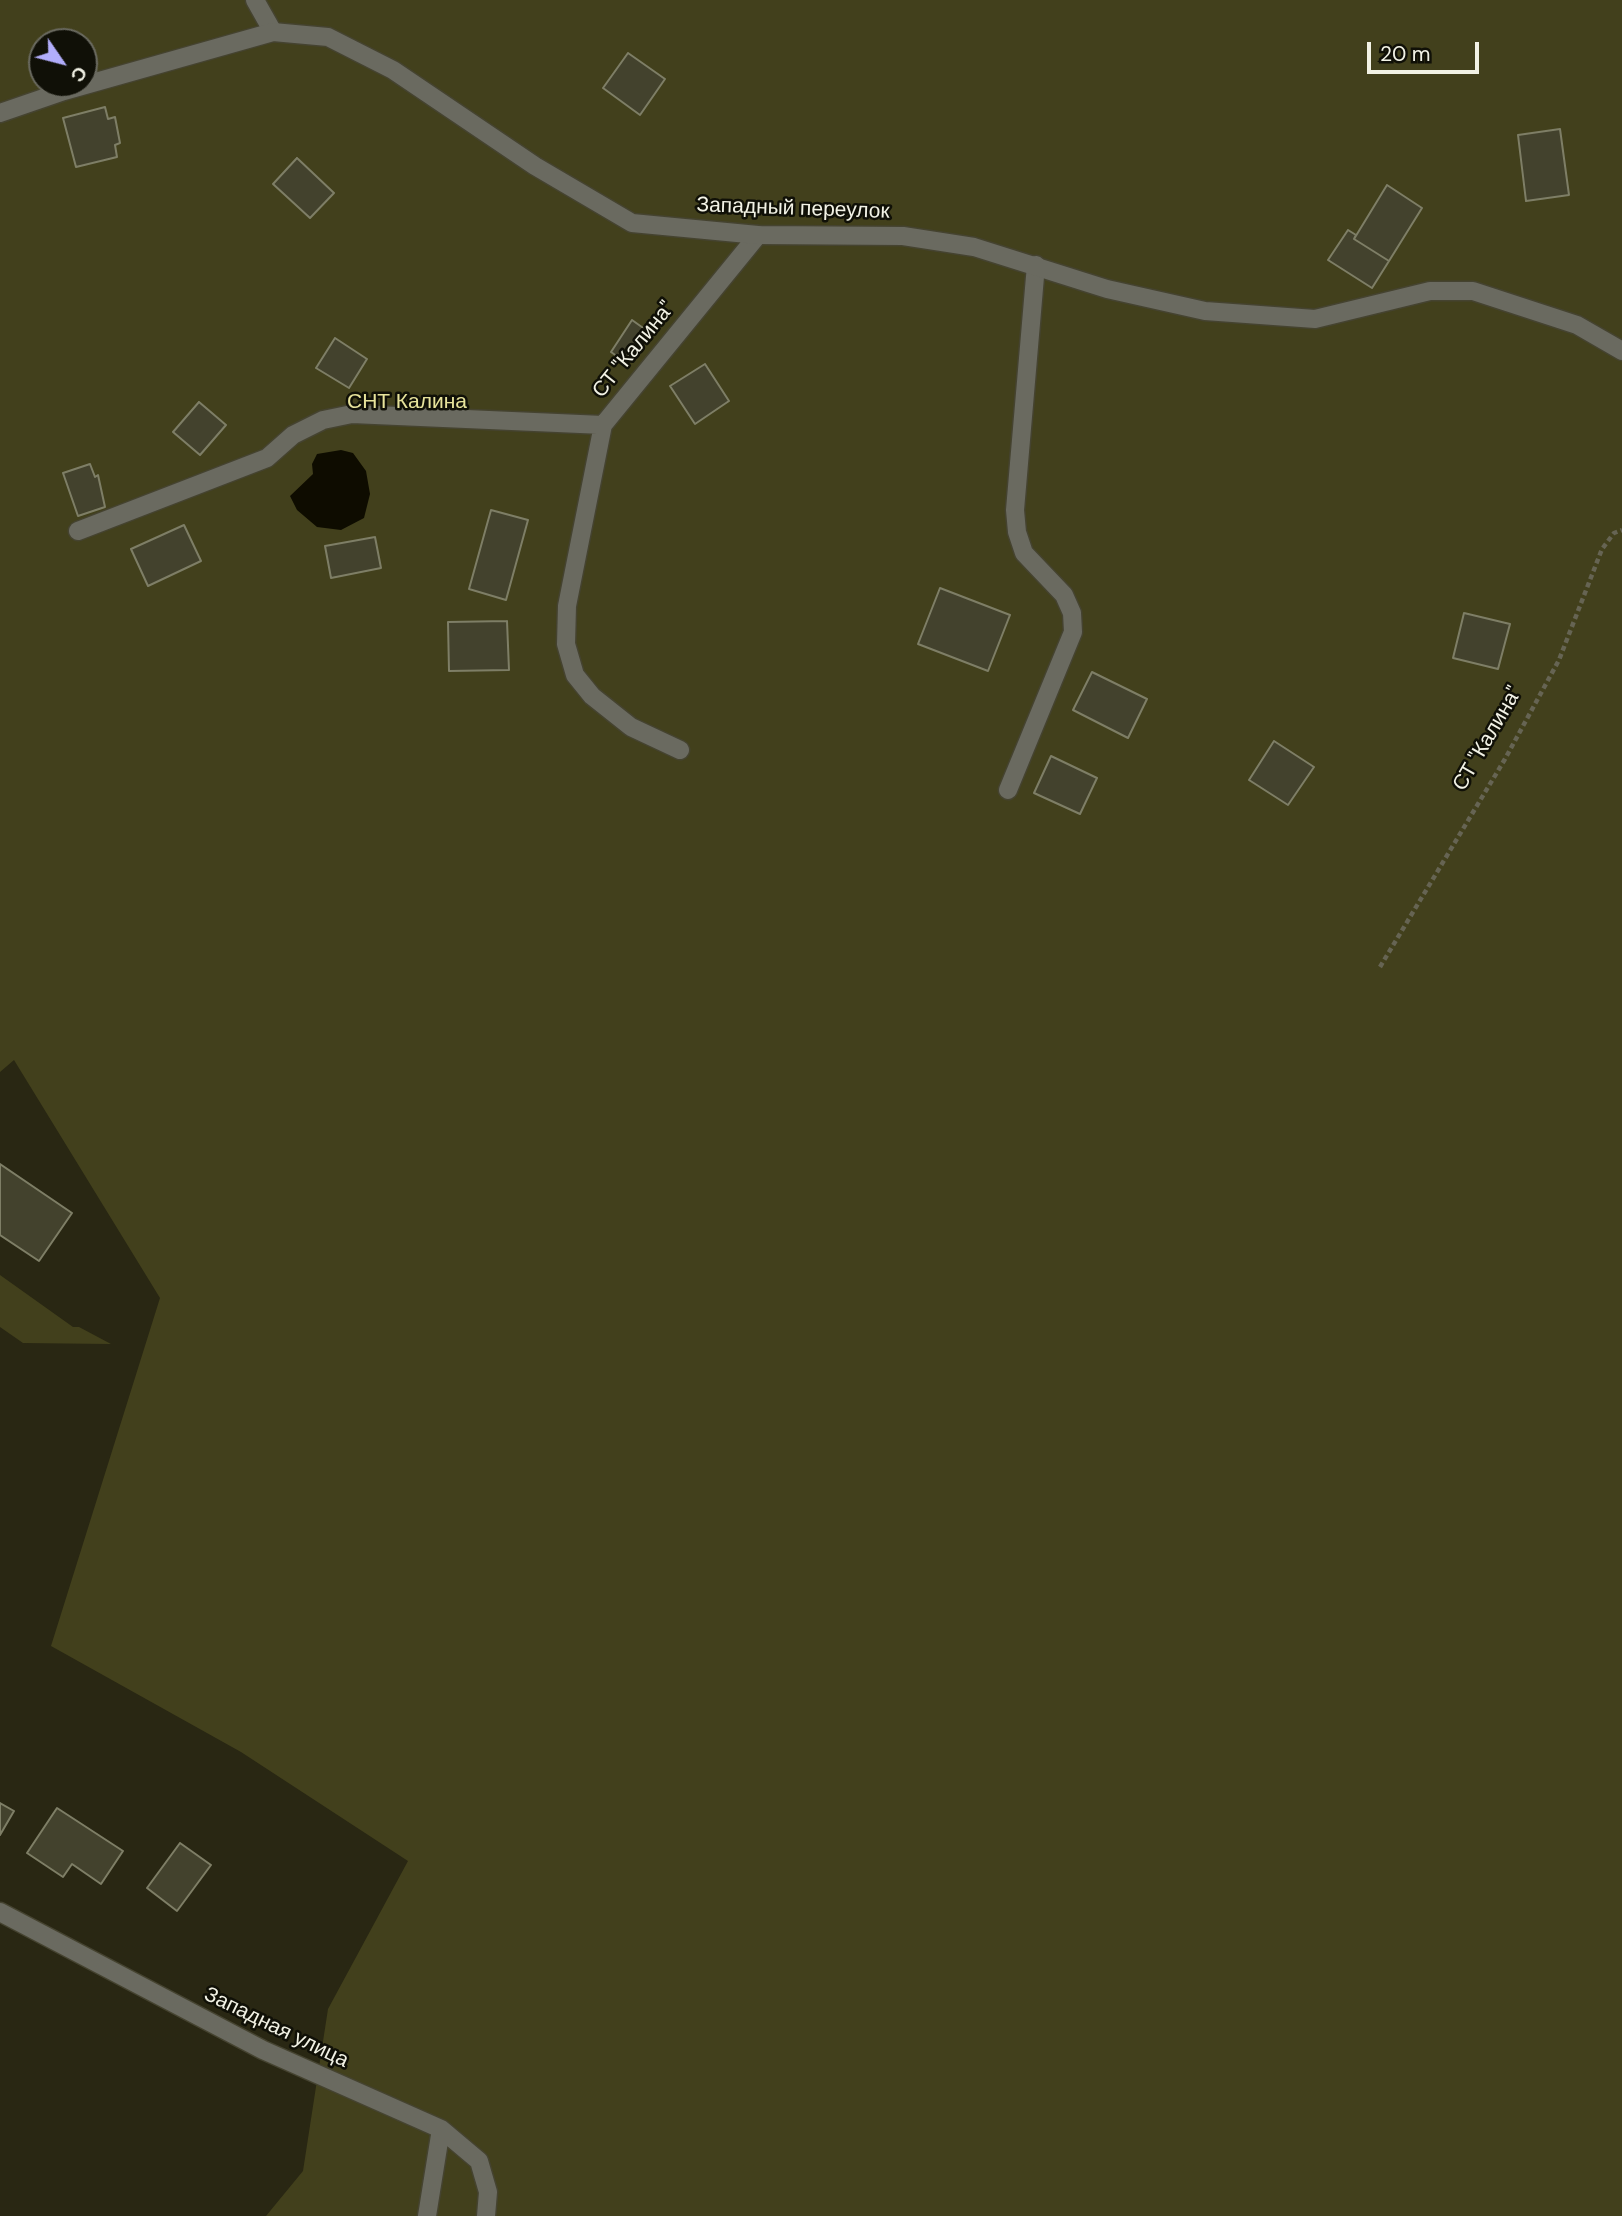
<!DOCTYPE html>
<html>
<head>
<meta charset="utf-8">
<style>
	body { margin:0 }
	#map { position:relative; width:1622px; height:2216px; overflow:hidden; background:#292713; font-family:"DM Sans",sans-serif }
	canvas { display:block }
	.north { position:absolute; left:28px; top:28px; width:70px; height:70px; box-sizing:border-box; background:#101007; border:2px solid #6a6a60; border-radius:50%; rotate:125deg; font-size:19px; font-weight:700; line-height:28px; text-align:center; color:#f2f2e5 }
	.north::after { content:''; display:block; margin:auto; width:24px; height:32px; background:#b1adfa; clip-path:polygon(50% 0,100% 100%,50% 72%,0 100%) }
	.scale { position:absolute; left:1367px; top:42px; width:112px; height:32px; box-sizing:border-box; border:4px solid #f2f2e5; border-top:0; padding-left:9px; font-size:21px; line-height:24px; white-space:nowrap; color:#f2f2e5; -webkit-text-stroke:5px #101007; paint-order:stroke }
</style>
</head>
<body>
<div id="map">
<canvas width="1622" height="2216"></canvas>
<div class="north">С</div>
<div class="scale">20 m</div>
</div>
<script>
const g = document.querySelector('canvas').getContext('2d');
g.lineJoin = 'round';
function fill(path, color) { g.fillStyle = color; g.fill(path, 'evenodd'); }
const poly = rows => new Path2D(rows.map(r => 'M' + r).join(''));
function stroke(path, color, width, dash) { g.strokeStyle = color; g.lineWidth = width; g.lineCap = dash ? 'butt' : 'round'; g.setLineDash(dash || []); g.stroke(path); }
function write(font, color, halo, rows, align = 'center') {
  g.font = font + ' "DM Sans",sans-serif'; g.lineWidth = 5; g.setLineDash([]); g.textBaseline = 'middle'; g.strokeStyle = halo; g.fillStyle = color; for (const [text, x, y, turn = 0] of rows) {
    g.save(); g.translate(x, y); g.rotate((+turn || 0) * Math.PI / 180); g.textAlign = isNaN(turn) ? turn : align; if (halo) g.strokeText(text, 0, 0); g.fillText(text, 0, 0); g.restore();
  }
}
const green = poly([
	[0,0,1622,0,1622,2216,266,2216,303,2171,328,2009,408,1861,241,1752,51,1646,160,1298,14,1060,0,1072],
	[42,42,84,42,84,84,42,84],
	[0,1275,73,1327,79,1327,111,1344,23,1343,0,1327]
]);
const water = poly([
	[341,450,353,453,366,471,370,494,364,518,341,530,317,527,297,510,290,496,313,474,312,464,317,454]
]);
const building = poly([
	[628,53,665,79,640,115,603,88,628,53],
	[105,107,108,119,115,117,120,143,115,145,117,157,76,167,63,118,105,107],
	[1560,129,1569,195,1526,201,1518,135,1560,129],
	[297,158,334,193,310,218,273,184,297,158],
	[1387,185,1422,208,1389,261,1354,239,1387,185],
	[1348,230,1356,235,1354,239,1389,261,1372,288,1328,260,1348,230],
	[632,320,646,330,625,362,611,352,632,320],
	[335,338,367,359,349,388,316,368,335,338],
	[705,364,729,401,695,424,670,386,705,364],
	[199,402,226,425,200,455,173,432,199,402],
	[90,464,95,477,98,475,105,507,78,516,63,473,90,464],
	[491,510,528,520,506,600,469,589,491,510],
	[184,525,201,561,148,586,131,549,184,525],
	[375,537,381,568,331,578,325,546,375,537],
	[940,588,1010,615,988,671,918,644,940,588],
	[1464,613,1510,624,1498,669,1453,658,1464,613],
	[507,621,509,670,449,671,448,622,507,621],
	[1092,672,1147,699,1128,738,1073,710,1092,672],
	[1274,741,1314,767,1288,805,1249,780,1274,741],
	[1051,756,1097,778,1080,814,1034,793,1051,756],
	[0,1164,72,1213,39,1261,0,1235,0,1164],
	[0,1803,14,1811,0,1835,0,1803],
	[57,1808,123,1851,101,1884,72,1864,63,1877,27,1853,57,1808],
	[180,1843,211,1865,177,1911,147,1888,180,1843]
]);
const path = poly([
	[1380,967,1505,759,1559,660,1602,549,1614,533,1622,530]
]);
const lane = poly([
	[255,0,273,32],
	[603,425,567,606,566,644,575,675,592,696,631,727,680,750],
	[78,531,267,458,293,435,323,420,352,414,603,425,758,235],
	[1008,790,1073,632,1072,613,1064,595,1024,553,1017,532,1015,510,1036,265]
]);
const street = poly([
	[0,113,64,91,273,32,328,37,393,70,535,166,632,223,758,235,903,236,974,247,1107,289,1205,311,1315,319,1430,291,1473,291,1577,325,1622,351],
	[0,1912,263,2050,441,2129,479,2161,488,2192,486,2216],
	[427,2216,441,2129]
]);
const streetNames = [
	["Западный переулок",793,209,2],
	["СТ \"Калина\"",634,350,-51],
	["СТ \"Калина\"",1488,739,-60],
	["Западная улица",276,2028,26]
];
const parkNames = [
	["СНТ Калина",407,402]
];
fill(green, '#42401c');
fill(water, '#0e0c00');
fill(building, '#43422d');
stroke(building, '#7e7e66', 2);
stroke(lane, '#454330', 21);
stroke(street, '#454330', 21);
stroke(path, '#666453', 4.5, [5, 3.5]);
stroke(lane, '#6a6a60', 18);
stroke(street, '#6a6a60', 18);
write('21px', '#f2f2e5', '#101007', streetNames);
write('21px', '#e7e39b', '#101007', parkNames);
</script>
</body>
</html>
